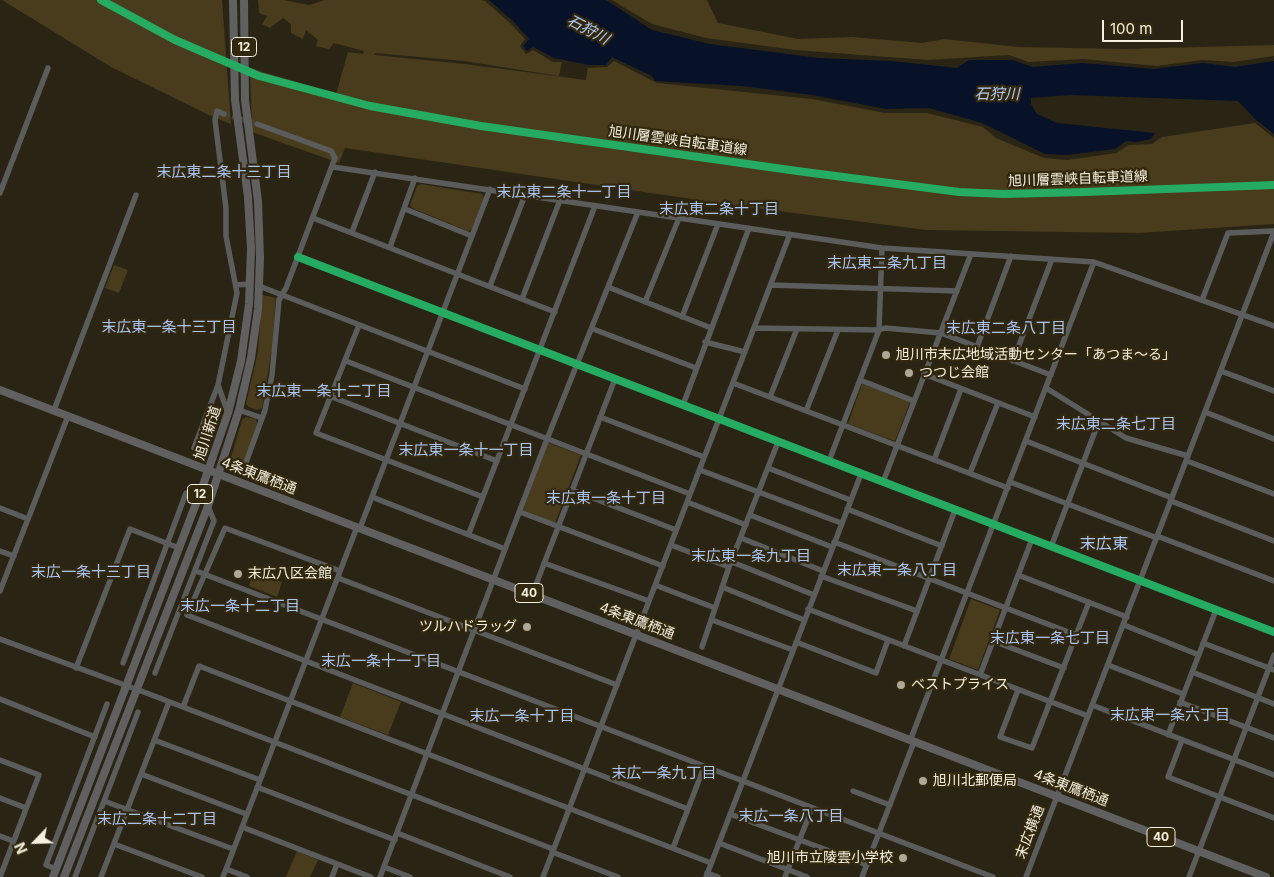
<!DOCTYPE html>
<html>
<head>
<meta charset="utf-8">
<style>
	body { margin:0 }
	#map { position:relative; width:1274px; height:877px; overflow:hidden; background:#2a2415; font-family:Inter,sans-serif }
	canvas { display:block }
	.north { position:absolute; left:10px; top:817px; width:50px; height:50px; -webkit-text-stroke:4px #32280d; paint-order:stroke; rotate:246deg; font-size:14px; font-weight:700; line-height:20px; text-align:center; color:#f5efdf }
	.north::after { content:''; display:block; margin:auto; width:18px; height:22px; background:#f5efdf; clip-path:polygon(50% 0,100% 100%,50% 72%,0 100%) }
	.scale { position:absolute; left:1102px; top:20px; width:81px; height:22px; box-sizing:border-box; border:2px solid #f5efdf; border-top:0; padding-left:6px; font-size:15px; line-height:18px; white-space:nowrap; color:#f5efdf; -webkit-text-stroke:4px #32280d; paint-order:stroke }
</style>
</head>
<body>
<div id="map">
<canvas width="1274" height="877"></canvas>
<div class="north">N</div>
<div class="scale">100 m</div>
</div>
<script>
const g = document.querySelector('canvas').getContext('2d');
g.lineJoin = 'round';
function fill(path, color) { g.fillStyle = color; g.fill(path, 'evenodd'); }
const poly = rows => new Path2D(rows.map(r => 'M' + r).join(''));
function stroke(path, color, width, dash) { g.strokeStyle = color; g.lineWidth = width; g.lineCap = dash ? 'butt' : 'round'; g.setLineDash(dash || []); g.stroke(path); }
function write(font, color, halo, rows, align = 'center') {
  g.font = font + ' Inter,"Noto Sans JP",sans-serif'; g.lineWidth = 4.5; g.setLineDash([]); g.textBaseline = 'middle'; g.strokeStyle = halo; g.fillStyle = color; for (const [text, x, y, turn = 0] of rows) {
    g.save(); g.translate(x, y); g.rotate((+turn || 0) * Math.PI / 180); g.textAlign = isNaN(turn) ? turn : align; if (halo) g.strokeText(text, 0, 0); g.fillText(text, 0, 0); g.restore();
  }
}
const green = poly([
	[2,0,222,0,231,124,209,115,111,67],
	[258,0,283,0,309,5,325,0,481,0,485,1,511,24,525,39,520,46,526,54,533,50,553,62,562,62,559,76,464,61,375,53,374,55,465,64,586,80,588,68,607,67,614,61,657,83,812,99,885,113,927,113,983,127,996,138,1044,158,1067,160,1116,153,1129,145,1152,144,1162,137,1255,123,1274,138,1274,224,1139,233,926,230,732,205,345,148,339,163,252,132,250,68,336,94,348,52,363,54,364,51,334,43,329,49,316,46,318,40,306,30,303,39,291,33,291,24,283,18,270,28,262,24,267,16,259,13],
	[612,0,707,0,718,23,798,39,852,37,922,43,944,39,1018,47,1125,49,1274,45,1274,56,1233,62,1202,60,1157,66,1083,59,1029,62,1009,55,928,60,795,50,706,38,652,24],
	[421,184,482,194,484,198,472,229,468,231,412,208,410,205,417,186],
	[114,265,128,270,119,293,105,288],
	[262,295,276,298,272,348,262,408,257,410,249,407,246,404,258,352],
	[862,384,910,402,895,441,848,424],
	[246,417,256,419,257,424,242,467,238,469,233,467,230,461,242,420],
	[548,443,581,455,555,523,523,510],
	[254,572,282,582,277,597,249,586],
	[971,599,1000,610,978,670,949,659],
	[353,683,401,702,388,735,340,717],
	[297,851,318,860,310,877,286,877]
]);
const water = poly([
	[489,0,606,0,652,30,710,44,819,58,891,61,957,68,969,60,1012,60,1033,67,1082,63,1155,69,1203,63,1235,67,1274,61,1274,134,1255,119,1238,101,1071,95,1031,98,1031,104,1037,114,1057,123,1155,133,1151,139,1136,142,1126,141,1115,149,1067,155,1045,154,982,123,929,108,886,109,812,95,742,86,655,81,652,76,612,57,606,65,589,65,554,58,533,47,527,51,523,46,529,39,513,21]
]);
const minorTunnel = poly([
	[224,114,257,124]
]);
const minor = poly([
	[333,167,882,248,1094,262,1274,326],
	[0,193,48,68],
	[405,209,472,236],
	[313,218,555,312],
	[352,232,375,172],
	[390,247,415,178],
	[298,257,1274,632],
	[236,285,250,284],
	[771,285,957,291],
	[259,286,525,389],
	[490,286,525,195],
	[608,287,711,328],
	[522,299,560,200],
	[1202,300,1228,233,1274,231],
	[645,302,679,218],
	[682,317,718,224],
	[359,325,316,433,483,497],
	[754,328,879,330,885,328,941,333,1051,375],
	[593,329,696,368],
	[705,342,745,352],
	[977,347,1011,256],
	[346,361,690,494],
	[1013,361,1052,259],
	[1221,371,1274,391],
	[924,374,1035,417],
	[860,380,914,401],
	[733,383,1008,488],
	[218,385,228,413],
	[1046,388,1126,438,1188,456],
	[332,397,497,461],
	[770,397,797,329],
	[683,405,749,228],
	[54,410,136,195],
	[239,410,262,418],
	[806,411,838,330],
	[1205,412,1274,439],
	[600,417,704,457],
	[1026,441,1172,498],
	[194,448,218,385,237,293,226,236,226,208,215,120,217,111,224,114],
	[934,460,961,389],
	[829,461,879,330,882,248],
	[1187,461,1274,494],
	[244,468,265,410,272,375,279,300,286,288,335,158,331,151,257,124],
	[768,468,850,500],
	[700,470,841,523],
	[970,473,998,403],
	[883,482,971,254],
	[1010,482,1157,538],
	[572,490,676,530],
	[372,497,505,549],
	[1171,501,1274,541],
	[687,502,746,525],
	[0,508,28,519],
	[847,509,942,546],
	[520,512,663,566],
	[750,515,832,547],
	[360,528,490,189],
	[469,533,595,206],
	[1157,536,1274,581],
	[741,538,823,571],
	[834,542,1076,635],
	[671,545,729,567],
	[1051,547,1099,421],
	[0,551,14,556],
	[732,562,814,595],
	[544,563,649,601],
	[196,571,993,877],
	[340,571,225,528,187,615,688,809],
	[1018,575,1127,617],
	[821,576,917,611],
	[338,578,617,685],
	[655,585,715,608],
	[722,587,804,620],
	[0,591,68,416],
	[532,595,615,379],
	[808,609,1088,716],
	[712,620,793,650],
	[1124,625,1199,655],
	[0,639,149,694,553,849],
	[993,641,1064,668],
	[796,642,876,673,888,640],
	[1203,643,1274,670],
	[904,646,955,510],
	[702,647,729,567,778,442],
	[123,663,186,493],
	[1108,665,1183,694],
	[76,668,130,529,179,548],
	[1192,672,1274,704],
	[155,673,214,521,208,506],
	[980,675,1032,539],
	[1018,690,1000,737,1032,748,1089,602],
	[0,699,95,737],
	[1180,702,1274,738],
	[1092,705,1274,775],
	[183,707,199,666,711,863],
	[1168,735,1216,610],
	[154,740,260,780],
	[1182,740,1168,777,1274,818],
	[910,741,1094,262],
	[0,760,39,775,0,877],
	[141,774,246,814],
	[257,787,395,840],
	[853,791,890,805],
	[0,798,26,808],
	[104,801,233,849],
	[730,814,867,865],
	[242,827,371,877],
	[397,833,510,877],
	[0,836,13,841],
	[719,843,807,877],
	[114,844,202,877],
	[673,848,704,767],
	[552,852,618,877],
	[384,867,410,877],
	[56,869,46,865,107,704],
	[226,869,247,877],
	[707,873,718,877],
	[75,877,138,712],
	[101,877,169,702],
	[223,877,357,527],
	[332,877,337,864],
	[380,877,547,439,638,212],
	[543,877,790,234],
	[706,877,861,474],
	[785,877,812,808],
	[862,877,914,742],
	[1026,877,1274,232],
	[1189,877,1274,655]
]);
const highway = poly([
	[0,390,1266,877],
	[53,877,202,488,228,413,241,361,249,304,251,249,248,197,235,100,233,0],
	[64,877,208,506,239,410,251,358,258,309,260,258,258,201,245,100,244,0]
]);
const cycleway = poly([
	[101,0,175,40,259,76,370,106,481,126,797,171,959,192,1003,194,1085,192,1274,185],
	[298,257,1274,632]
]);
const markers = [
	[886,355,5,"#aea898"],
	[909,373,5,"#aea898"],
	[238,574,5,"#aea898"],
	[527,627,5,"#aea898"],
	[901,685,5,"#aea898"],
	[923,781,5,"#aea898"],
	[903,858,5,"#aea898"]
];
const shields = [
	[244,47,25],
	[200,494,25],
	[529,593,28],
	[1161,837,28]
];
const shieldNames = [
	["12",244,47],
	["12",200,494],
	["40",529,593],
	["40",1161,837]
];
const streetNames = [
	["旭川層雲峡自転車道線",678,141,8],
	["旭川層雲峡自転車道線",1078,179,-2],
	["旭川新道",208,433,-72],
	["4条東鷹栖通",259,476,21],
	["4条東鷹栖通",637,621,21],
	["4条東鷹栖通",1071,788,21],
	["末広横通",1030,832,-69]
];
const poiNames = [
	["旭川市末広地域活動センター「あつま〜る」",896,355],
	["つつじ会館",919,373],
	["末広八区会館",248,574],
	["ツルハドラッグ",517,627,"right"],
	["ベストプライス",911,685],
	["旭川北郵便局",933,781],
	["旭川市立陵雲小学校",893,858,"right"]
];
const waterNames = [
	["石狩川",588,30,28],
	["石狩川",997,94]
];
const neighbourhoodNames = [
	["末広東二条十三丁目",224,172],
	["末広東二条十一丁目",564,192],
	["末広東二条十丁目",719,209],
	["末広東二条九丁目",887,263],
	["末広東一条十三丁目",169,327],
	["末広東二条八丁目",1006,328],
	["末広東一条十二丁目",324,391],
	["末広東二条七丁目",1116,424],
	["末広東一条十一丁目",466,450],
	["末広東一条十丁目",606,498],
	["末広東一条九丁目",751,556],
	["末広東一条八丁目",897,570],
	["末広一条十三丁目",91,572],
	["末広一条十二丁目",240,606],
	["末広東一条七丁目",1050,638],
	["末広一条十一丁目",381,661],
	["末広東一条六丁目",1170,715],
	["末広一条十丁目",522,716],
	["末広一条九丁目",664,773],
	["末広一条八丁目",791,816],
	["末広二条十二丁目",157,819]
];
const quarterNames = [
	["末広東",1104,544]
];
fill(green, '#483c1c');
fill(water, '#071128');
stroke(minorTunnel, '#484233', 5.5, [5.5, 3]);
stroke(minor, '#5b5c5c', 5.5);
stroke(highway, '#616060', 8);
stroke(cycleway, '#26ab63', 8);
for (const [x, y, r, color] of markers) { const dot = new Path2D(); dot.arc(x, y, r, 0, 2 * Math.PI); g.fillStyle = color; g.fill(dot); stroke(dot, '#32280d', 2); }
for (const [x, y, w] of shields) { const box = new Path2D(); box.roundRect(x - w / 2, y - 9.5, w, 19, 4); g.fillStyle = '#32280d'; g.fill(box); stroke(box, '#f5efdf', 1); }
write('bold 12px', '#f5efdf', null, shieldNames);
write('14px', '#f5efdf', '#32280d', streetNames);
write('14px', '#f5efdf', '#32280d', poiNames, 'left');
write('italic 15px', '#b3cbfa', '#32280d', waterNames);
write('15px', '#aac5fa', '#32280d', neighbourhoodNames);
write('16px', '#aac5fa', '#32280d', quarterNames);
</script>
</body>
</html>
